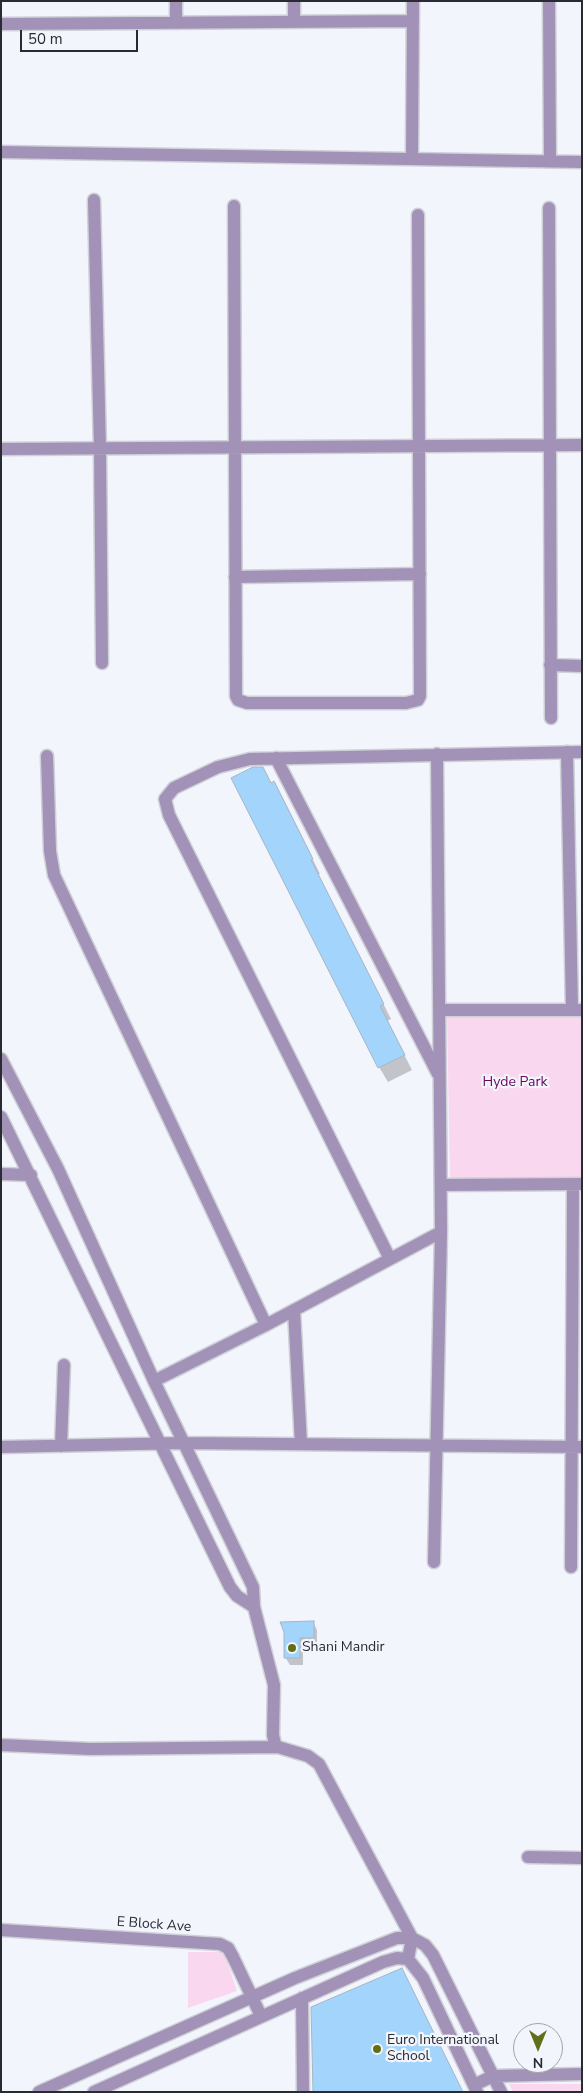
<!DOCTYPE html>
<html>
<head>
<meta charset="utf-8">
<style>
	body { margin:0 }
	#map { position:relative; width:583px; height:2093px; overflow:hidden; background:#f3f5fd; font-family:"Nunito Sans",sans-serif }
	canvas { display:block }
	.frame { position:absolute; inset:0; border:2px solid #292b32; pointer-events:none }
	.north { position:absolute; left:513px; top:2023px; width:50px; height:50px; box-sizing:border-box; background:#f3f5fd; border:1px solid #a2a4ac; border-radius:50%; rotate:180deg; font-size:14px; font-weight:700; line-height:20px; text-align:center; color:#292b32 }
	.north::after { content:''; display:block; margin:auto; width:18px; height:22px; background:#626f19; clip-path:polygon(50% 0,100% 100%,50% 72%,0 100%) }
	.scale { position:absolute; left:20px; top:30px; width:118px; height:22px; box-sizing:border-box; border:2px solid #292b32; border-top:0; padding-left:6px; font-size:15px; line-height:18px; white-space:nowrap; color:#292b32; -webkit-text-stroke:4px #f3f5fd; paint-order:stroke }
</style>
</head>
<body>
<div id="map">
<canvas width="583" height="2093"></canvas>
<div class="frame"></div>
<div class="north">N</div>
<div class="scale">50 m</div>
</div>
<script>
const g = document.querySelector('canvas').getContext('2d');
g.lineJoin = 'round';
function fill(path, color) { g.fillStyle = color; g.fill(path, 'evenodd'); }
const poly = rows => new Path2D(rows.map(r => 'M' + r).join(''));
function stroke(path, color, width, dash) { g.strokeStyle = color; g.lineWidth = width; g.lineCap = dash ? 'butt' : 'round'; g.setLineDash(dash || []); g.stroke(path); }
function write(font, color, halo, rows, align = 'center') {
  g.font = font + ' "Nunito Sans",sans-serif'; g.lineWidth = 4.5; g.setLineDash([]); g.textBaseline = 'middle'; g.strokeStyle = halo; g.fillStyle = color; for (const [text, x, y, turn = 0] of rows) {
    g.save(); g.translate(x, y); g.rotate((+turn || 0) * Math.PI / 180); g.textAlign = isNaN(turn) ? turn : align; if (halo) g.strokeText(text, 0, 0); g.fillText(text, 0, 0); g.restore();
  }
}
const green = poly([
	[447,1016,582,1016,582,1178,450,1179],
	[188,1952,224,1952,237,1991,188,2008],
	[509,2084,582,2084,582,2092,513,2092]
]);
const shadow = poly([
	[271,784,282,797,320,874,318,875,391,1019,387,1021,412,1070,388,1082,379,1067],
	[313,1622,317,1630,317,1645,303,1645,303,1665,290,1665,285,1657,285,1632]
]);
const building = poly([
	[253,767,263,767,271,783,274,781,313,859,311,860,384,1004,380,1006,405,1055,378,1068,231,778,253,767],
	[314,1621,314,1638,300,1638,300,1658,284,1658,284,1632,280,1622,314,1621],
	[402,1968,463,2092,313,2092,311,2007,402,1968]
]);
const street = poly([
	[549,1,550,161],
	[294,22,294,1],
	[176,23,176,1],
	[1,24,413,21],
	[1,152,582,162],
	[412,159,413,1],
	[94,200,100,449,102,663],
	[234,206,236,696,238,700,247,703,406,703,418,700,420,696,418,215],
	[549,208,551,718],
	[1,449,582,445],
	[235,577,420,574],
	[550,665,582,666],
	[567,752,572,1010],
	[47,756,50,851,54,875,266,1325],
	[276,758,438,1074],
	[439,1010,582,1010],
	[1,1059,58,1169,154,1381,253,1587,254,1607,274,1685,273,1735,275,1744,278,1747,308,1756,319,1764,412,1938,408,1959],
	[1,1117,230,1587,237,1596,254,1607],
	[1,1174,31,1175],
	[441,1185,581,1184],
	[390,1259,169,815,165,799,174,788,218,767,250,759,582,752],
	[294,1310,301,1444],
	[154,1381,266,1325,441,1232],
	[61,1446,64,1365],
	[1,1447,184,1443,582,1447],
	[434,1562,441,1232,437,754],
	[571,1567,573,1184],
	[1,1745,90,1749,278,1747],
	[528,1857,582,1858],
	[1,1930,220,1944,228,1948,233,1957,261,2016],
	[302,1998,303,2092],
	[474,2085,493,2076,582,2074],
	[39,2092,295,1978,397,1938,412,1938,425,1945,433,1955,501,2092],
	[94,2092,383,1962,397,1958,408,1959,423,1978,477,2092]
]);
const markers = [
	[292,1648,5,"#626f19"],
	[377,2049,5,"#626f19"]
];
const parkNames = [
	["Hyde Park",515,1083]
];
const poiNames = [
	["Shani Mandir",302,1648],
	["Euro International",387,2041],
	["School",387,2057]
];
const streetNames = [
	["E Block Ave",154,1925,4]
];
fill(green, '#f9d8ef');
fill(shadow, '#0003');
fill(building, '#a3d4fc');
stroke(building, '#a5b5c3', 1);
stroke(street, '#cfd1d8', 15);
stroke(street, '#a392b7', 12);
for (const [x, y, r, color] of markers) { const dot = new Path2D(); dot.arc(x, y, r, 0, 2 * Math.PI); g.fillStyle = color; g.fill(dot); stroke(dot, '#f3f5fd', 2); }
write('14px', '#6c065b', '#f3f5fd', parkNames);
write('14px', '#292b32', '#f3f5fd', poiNames, 'left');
write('14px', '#292b32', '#f3f5fd', streetNames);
</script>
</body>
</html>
